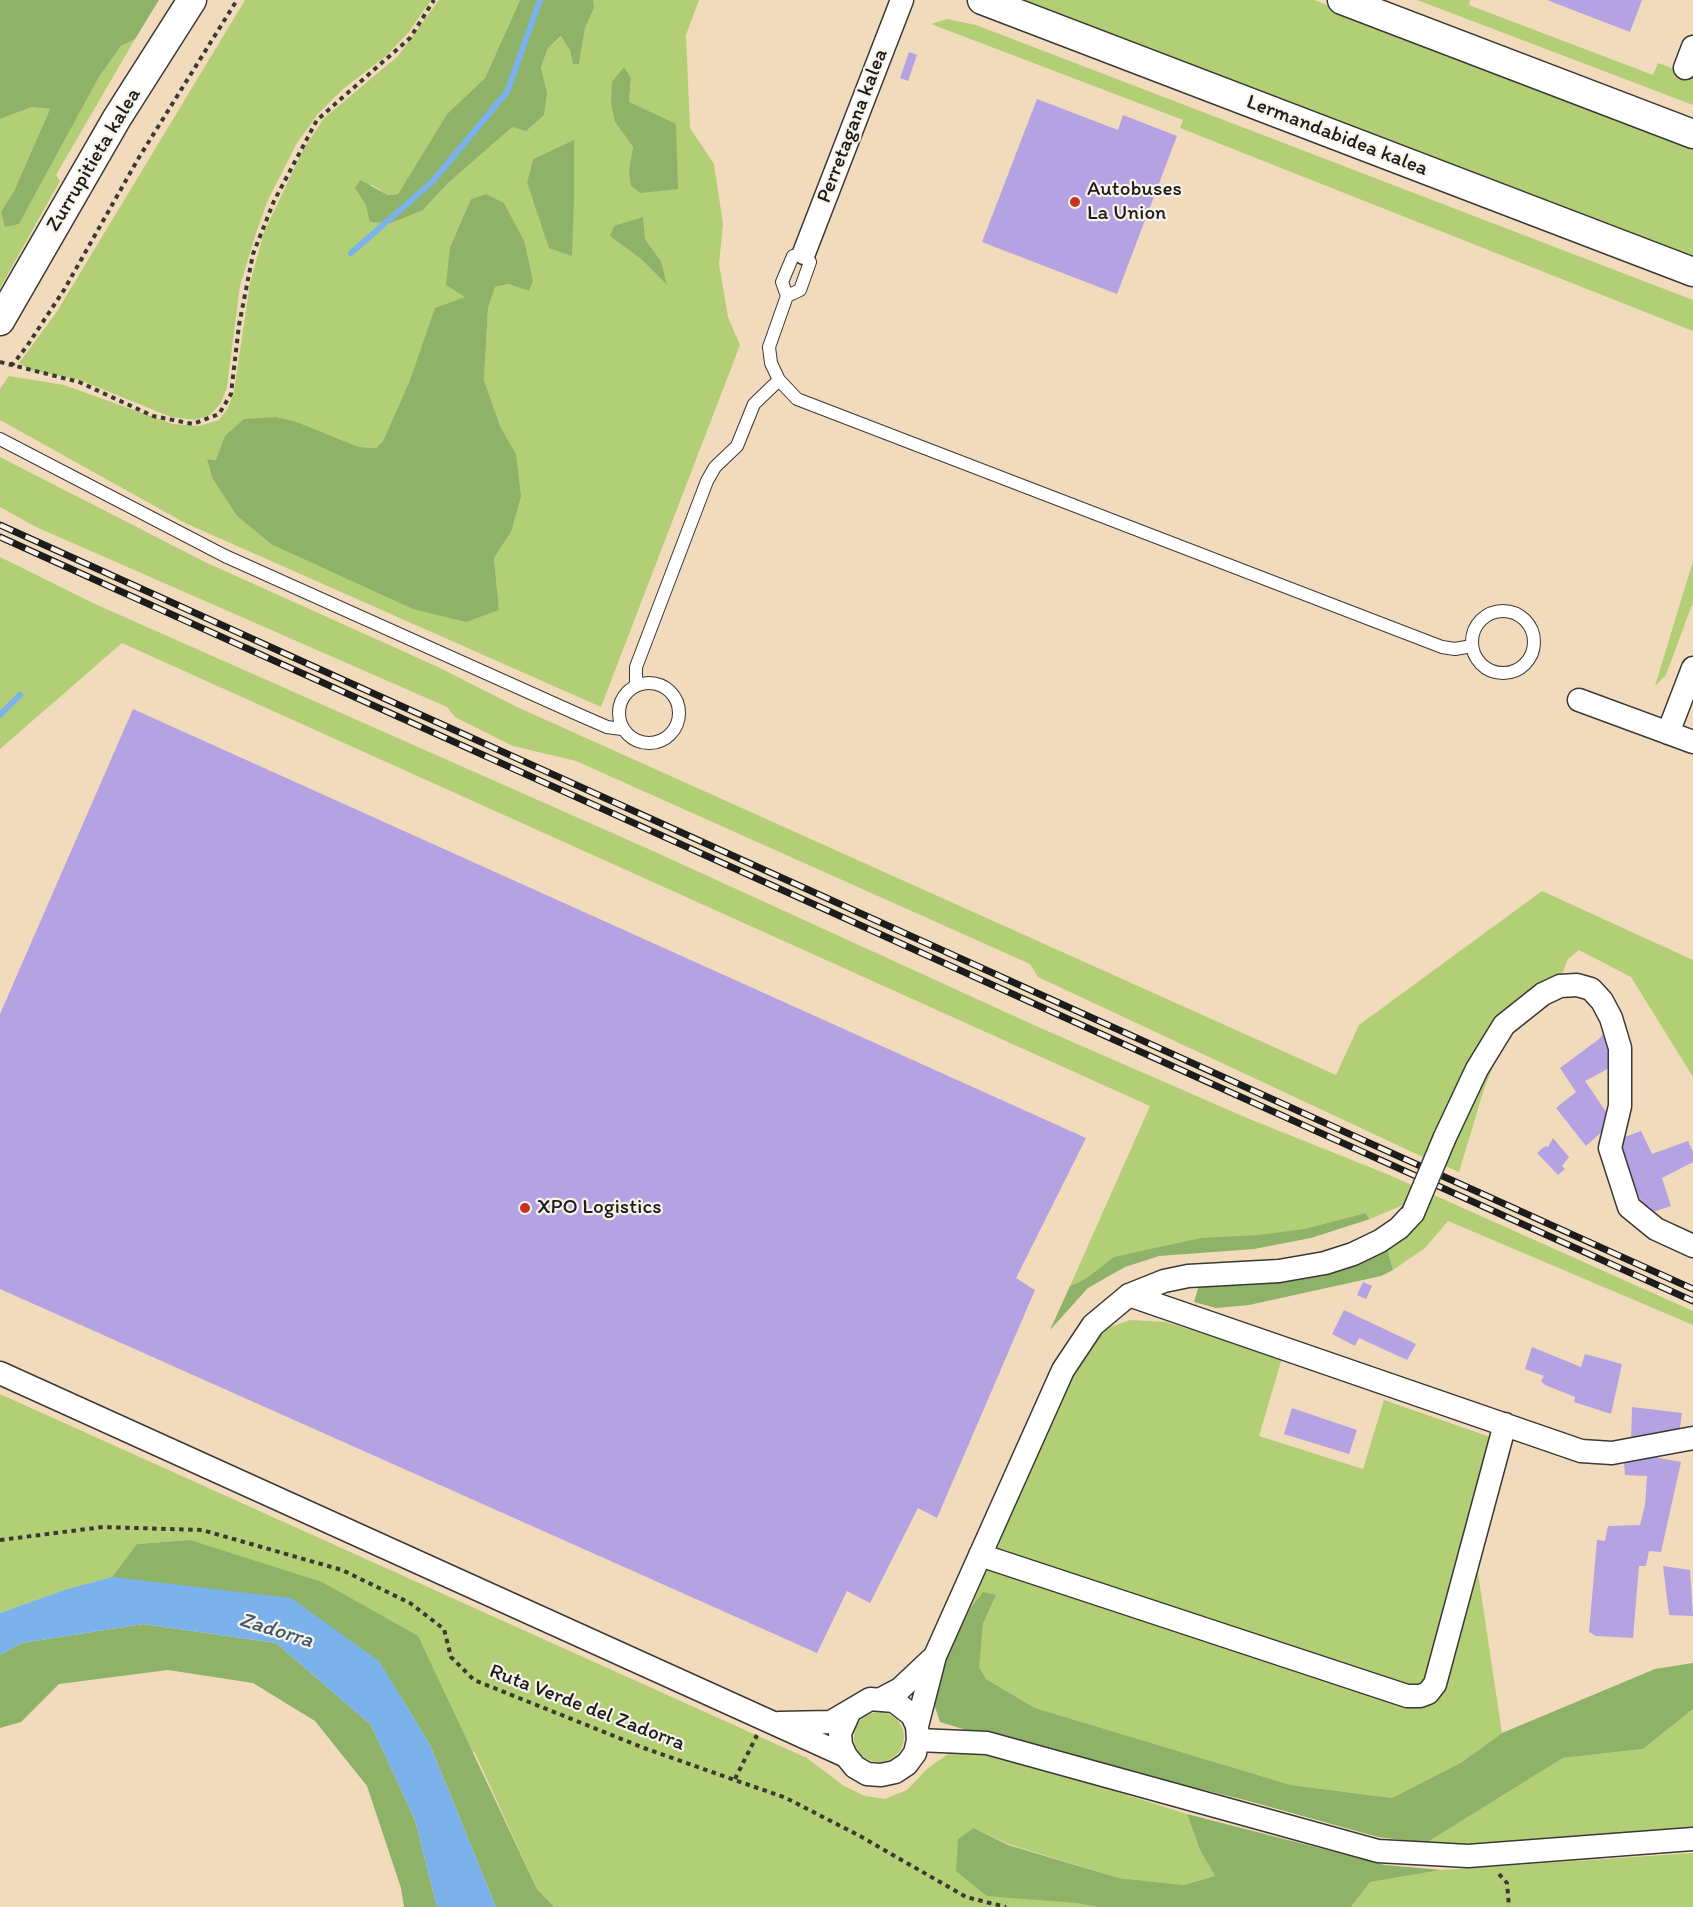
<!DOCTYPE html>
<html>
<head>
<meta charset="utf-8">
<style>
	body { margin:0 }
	canvas { display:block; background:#f1dbbc }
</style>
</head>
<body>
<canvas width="1693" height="1907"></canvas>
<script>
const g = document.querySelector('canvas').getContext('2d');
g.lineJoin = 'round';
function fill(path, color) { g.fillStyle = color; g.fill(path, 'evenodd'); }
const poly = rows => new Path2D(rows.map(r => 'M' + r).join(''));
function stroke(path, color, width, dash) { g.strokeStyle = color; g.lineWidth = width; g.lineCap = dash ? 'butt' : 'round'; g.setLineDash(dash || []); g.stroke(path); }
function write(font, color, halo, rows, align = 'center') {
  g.font = font + ' Itim,sans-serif'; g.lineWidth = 4.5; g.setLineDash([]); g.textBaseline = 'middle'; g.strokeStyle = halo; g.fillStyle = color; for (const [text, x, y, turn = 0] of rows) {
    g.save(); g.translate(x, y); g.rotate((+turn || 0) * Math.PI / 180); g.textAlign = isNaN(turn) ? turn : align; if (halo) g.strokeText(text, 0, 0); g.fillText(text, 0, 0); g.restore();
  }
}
const green = poly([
	[245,0,431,0,409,32,386,56,343,89,318,114,297,143,268,200,255,236,240,286,227,387,221,403,210,415,195,420,171,417,80,380,30,370,19,363,56,313],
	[439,0,520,0,485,78,447,114,398,194,388,195,372,185,355,188,423,210,448,183,547,92,541,67,548,48,562,36,570,50,573,64,579,64,585,27,594,8,593,0,699,0,686,35,690,128,714,164,723,224,719,264,728,317,740,345,601,707,185,523,0,420,0,389,9,376,64,385,173,424,199,426,219,420,228,408,234,391,250,283,264,232,303,150,324,118,398,56],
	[631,78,629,102,641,193,629,170,633,147,615,122],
	[574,140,574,204,571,255,539,213,527,182,533,159],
	[486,194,525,243,533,281,529,291,508,284,495,287,488,308,484,380,500,426,516,454,511,532,494,558,499,610,271,544,237,516,212,478,207,459,216,460,277,417,297,422,359,447,376,448,383,441,410,380,466,297,450,247,471,199],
	[614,226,645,239,661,261,666,284,641,259,611,236],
	[1013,0,1314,0,1693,145,1693,260],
	[1417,0,1470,0,1469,5,1653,75,1658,63,1693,76,1693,105],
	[947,19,976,25,1693,300,1693,331,1180,128,1183,120,931,24],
	[135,39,56,175,60,181,0,288,0,119,32,107,50,109,14,191,1,212,19,224,99,77,121,46],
	[0,457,205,562,438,667,517,707,1336,1075,1359,1025,1542,891,1693,960,1693,1077,1631,977,1579,950,1568,959,1560,979,1541,987,1427,1159,1038,977,1030,964,576,761,513,746,455,717,447,707,36,527,0,507],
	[0,557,95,604,653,851,1036,1026,1247,1118,1387,1174,1693,1311,1693,1325,1448,1221,1425,1248,1393,1270,1387,1249,1411,1191,1403,1205,1370,1219,1365,1213,1304,1229,1114,1257,1085,1279,1070,1286,1150,1106,122,643,0,749],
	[1693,561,1693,602,1666,675,1655,686],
	[1504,1040,1484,1089,1459,1172,1443,1165,1460,1125],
	[1130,1320,1166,1322,1282,1358,1259,1436,1363,1469,1384,1400,1496,1439,1475,1553,1502,1733,1462,1762,1392,1798,1291,1785,1035,1708,986,1679,978,1667,983,1624,996,1595,970,1609,1044,1437,1077,1369,1090,1348,1107,1328],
	[0,1394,807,1758,844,1786,865,1796,885,1799,907,1790,927,1769,955,1749,1004,1756,1187,1814,1200,1850,1215,1876,1182,1885,1119,1878,1008,1844,974,1828,1077,1903,1097,1907,554,1907,537,1889,475,1753,190,1540,137,1544,112,1577,67,1589,0,1613],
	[1693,1709,1693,1832,1497,1844,1426,1843,1563,1758,1643,1749],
	'854 1737a25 25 0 1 1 50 0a25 25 0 1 1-50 0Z',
	[1693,1853,1693,1907,1351,1907,1370,1882,1441,1870]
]);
const forest = poly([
	[0,0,159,0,135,39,121,46,99,77,19,224,5,227,1,212,14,191,50,109,32,107,0,119],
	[520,0,593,0,594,8,585,28,579,64,573,64,570,50,561,36,548,48,541,67,547,92,544,115,526,131,512,127,448,183,423,210,391,223,370,222,366,205,355,188,360,180,388,195,398,194,447,114,485,78],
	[624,67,631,78,629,102,676,124,678,189,641,193,631,186,629,170,633,147,615,122,611,103,612,82],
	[574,140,574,204,572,256,549,248,527,182,533,159],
	[486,194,504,203,525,243,533,281,529,291,508,284,495,287,488,308,484,380,500,426,516,454,521,496,511,532,494,558,499,610,466,622,413,609,271,544,237,516,212,478,207,459,216,460,225,436,244,419,277,417,297,422,359,447,376,448,383,441,410,380,435,308,465,297,446,285,450,247,471,199],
	[643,217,645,239,661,261,667,285,641,259,610,236,614,226],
	[1365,1213,1370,1219,1311,1238,1254,1249,1159,1256,1125,1267,1088,1288,1050,1330,1070,1286,1085,1279,1114,1257,1201,1238,1259,1235,1304,1229],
	[1387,1249,1393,1270,1381,1276,1249,1305,1216,1308,1194,1302,1199,1285,1317,1275,1363,1262],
	[190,1540,322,1582,418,1636,537,1889,554,1907,496,1907,430,1745,379,1661,112,1577,137,1544],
	[983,1592,996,1595,983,1624,979,1667,986,1679,1035,1708,1291,1785,1392,1798,1462,1762,1502,1733,1655,1669,1693,1663,1693,1709,1643,1749,1563,1758,1426,1843,1378,1837,1245,1800,999,1740,940,1722,929,1689,970,1609],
	[143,1624,276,1643,371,1725,415,1820,437,1907,404,1907,401,1888,367,1786,315,1721,253,1683,168,1670,59,1684,21,1722,0,1728,0,1655,22,1643],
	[1187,1814,1385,1865,1441,1870,1370,1882,1351,1907,1097,1907,1077,1903,987,1896,956,1871,958,1839,974,1828,1008,1845,1119,1878,1183,1885,1215,1876,1200,1850]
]);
const water = poly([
	[112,1577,291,1598,379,1661,430,1745,496,1907,437,1907,415,1820,371,1725,276,1643,143,1624,22,1643,0,1655,0,1613,67,1589]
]);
const stream = poly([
	[351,253,432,182,507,92,540,0],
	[0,715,20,695]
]);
const building = poly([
	[1547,0,1642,0,1630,32],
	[909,52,917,55,908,81,900,78],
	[1037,99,1118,130,1123,115,1177,136,1117,294,982,242],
	[133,709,1086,1138,1016,1278,1035,1290,937,1518,918,1508,870,1603,847,1591,817,1653,0,1289,0,1014],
	[1606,1031,1613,1066,1585,1081,1613,1122,1586,1146,1556,1108,1576,1092,1560,1068,1599,1039],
	[1641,1131,1652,1154,1688,1141,1693,1152,1693,1162,1662,1178,1671,1206,1647,1214,1625,1165,1628,1164,1619,1139],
	[1553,1138,1569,1157,1562,1166,1565,1169,1558,1175,1537,1153,1545,1146,1548,1147],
	[1363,1282,1372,1286,1366,1299,1357,1295],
	[1344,1310,1416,1344,1407,1360,1359,1338,1355,1346,1332,1334],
	[1532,1347,1581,1367,1585,1354,1622,1364,1611,1414,1574,1402,1575,1397,1545,1385,1541,1381,1544,1376,1525,1369],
	[1632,1407,1682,1413,1679,1434,1631,1440],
	[1292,1408,1357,1430,1349,1454,1284,1434],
	[1654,1457,1681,1462,1661,1552,1649,1551,1646,1566,1639,1566,1633,1638,1596,1636,1589,1632,1597,1540,1605,1541,1608,1526,1640,1525,1645,1505,1647,1476,1625,1475,1624,1461],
	[1663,1566,1690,1570,1693,1616,1669,1615]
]);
const path = poly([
	[0,362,79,382,153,416,193,424,219,414,231,394,239,325,253,254,274,201,317,120,410,38,434,0],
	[10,364,13,364,27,346,64,290,138,159,237,0],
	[0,1540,103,1527,202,1530,342,1570,410,1603,444,1629,451,1657,474,1680,644,1748,786,1798,860,1836,966,1897,1006,1907],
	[735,1779,757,1735],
	[1499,1874,1507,1883,1509,1907]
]);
const service = poly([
	[787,296,782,282,793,256,804,253,810,262,800,290,787,296,769,347,771,363,779,380,797,399,1442,647,1455,649,1472,646],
	[0,439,225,556,575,713,607,727,622,729],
	'1472 642a31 31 0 1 1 62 0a31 31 0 1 1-62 0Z',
	'619 713a30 30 0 1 1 60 0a30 30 0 1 1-60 0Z',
	[636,685,636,667,707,481,715,467,737,446,754,404,779,380]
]);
const minor = poly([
	[1685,68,1693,47],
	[804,253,902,0],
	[1579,700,1693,742],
	[1668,733,1693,668],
	[1445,1137,1477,1069,1504,1025,1543,994,1560,986,1577,985,1591,989,1602,1001,1611,1018,1620,1048,1620,1106,1610,1148,1629,1207,1656,1229,1693,1246],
	[1129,1295,1581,1451,1612,1453,1693,1438],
	[0,1373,846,1756],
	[980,1555,1407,1696,1420,1696,1428,1693,1435,1684,1505,1424],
	[883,1698,900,1689,934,1657],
	[779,1723,831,1722,870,1699,894,1701,912,1715,917,1726,918,1740,915,1753,907,1764,895,1772,881,1775,867,1774,855,1767,846,1756,841,1745,840,1733,850,1711],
	[917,1726,935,1656,1063,1370,1093,1325,1129,1295,1164,1281,1188,1276,1279,1271,1325,1263,1353,1254,1380,1241,1399,1228,1413,1213],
	[918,1740,987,1743,1378,1851,1468,1856,1693,1839]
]);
const tertiary = poly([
	[982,0,1693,272],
	[1342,0,1693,134],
	[0,321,117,118,192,0]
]);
const rail = poly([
	[0,525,1693,1289],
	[0,537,1693,1301]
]);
const minorBridge = poly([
	[1413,1213,1445,1137]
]);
const markers = [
	[1075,202,6,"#c8321e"],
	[525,1208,6,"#c8321e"]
];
const streetNames = [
	["Perretagana kalea",853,126,-69],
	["Lermandabidea kalea",1337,136,21],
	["Zurrupitieta kalea",94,160,-59],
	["Ruta Verde del Zadorra",587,1708,21]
];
const poiNames = [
	["Autobuses",1087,190],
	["La Union",1087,214],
	["XPO Logistics",537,1208]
];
const waterNames = [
	["Zadorra",276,1631,17]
];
fill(green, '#b3cf76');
fill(forest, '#8eb267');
fill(water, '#7cb2eb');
stroke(stream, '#7cb2eb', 6);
fill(building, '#b5a2e2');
stroke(service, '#3c3934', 14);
stroke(minor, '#3c3934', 25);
stroke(tertiary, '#3c3934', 31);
stroke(path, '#3c3934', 4, [4.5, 4.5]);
stroke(service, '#fff', 12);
stroke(minor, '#fff', 22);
stroke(tertiary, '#fff', 28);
stroke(rail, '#1c1c1c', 7);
stroke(rail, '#f7f3e8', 4.5, [14]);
stroke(minorBridge, '#3c3934', 25, []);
stroke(minorBridge, '#fff', 22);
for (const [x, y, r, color] of markers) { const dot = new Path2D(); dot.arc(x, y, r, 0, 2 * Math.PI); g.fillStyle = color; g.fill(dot); stroke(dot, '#f7f3e8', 2); }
write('21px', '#1c1c1c', '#f7f3e8', streetNames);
write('21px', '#1c1c1c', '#f7f3e8', poiNames, 'left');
write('italic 22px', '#42586f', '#f7f3e8', waterNames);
</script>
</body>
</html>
